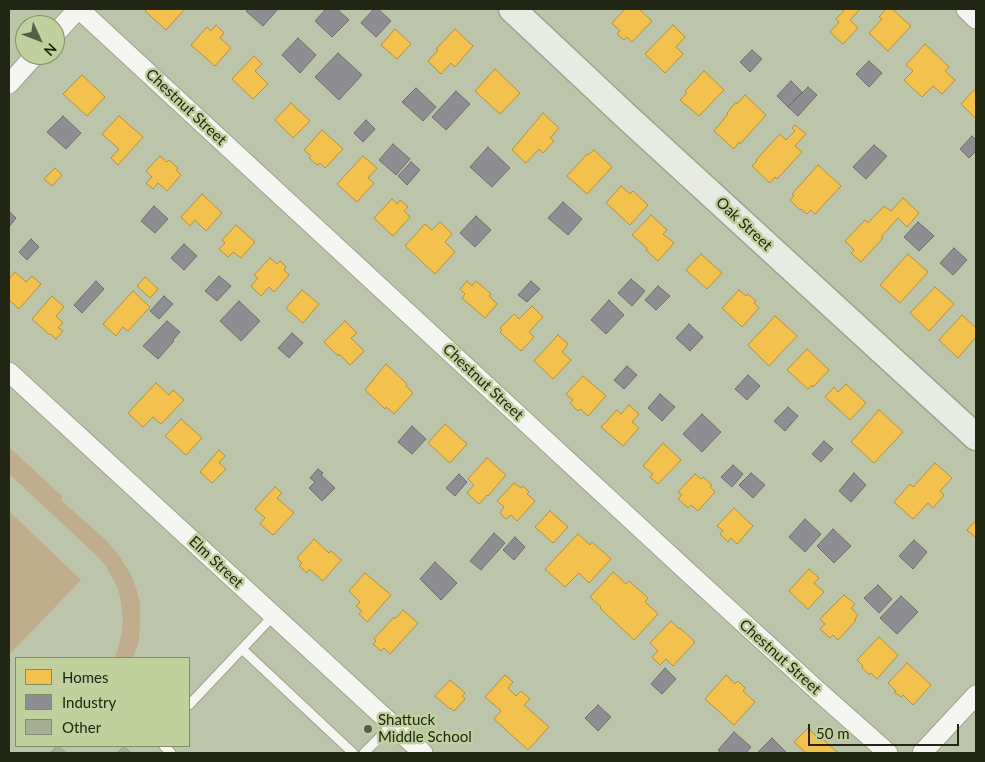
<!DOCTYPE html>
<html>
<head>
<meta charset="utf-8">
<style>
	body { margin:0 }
	#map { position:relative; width:985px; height:762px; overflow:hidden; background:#bcc5aa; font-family:Lato,sans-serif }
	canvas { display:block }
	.frame { position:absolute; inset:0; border:10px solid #212713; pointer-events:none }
	.legend { position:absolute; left:15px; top:657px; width:175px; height:90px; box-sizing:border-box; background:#c0d19e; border:1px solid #808d66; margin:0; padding:6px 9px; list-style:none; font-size:15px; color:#212713 }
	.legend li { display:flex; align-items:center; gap:10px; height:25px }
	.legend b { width:25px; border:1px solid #808d66 }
	.north { position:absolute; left:15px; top:15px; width:50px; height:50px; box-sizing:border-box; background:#c0d19e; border:1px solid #808d66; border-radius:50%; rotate:133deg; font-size:14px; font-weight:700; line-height:20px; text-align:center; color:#212713 }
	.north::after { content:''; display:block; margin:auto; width:18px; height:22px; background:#575e48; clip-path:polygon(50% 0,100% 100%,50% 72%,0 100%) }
	.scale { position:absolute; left:808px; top:724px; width:151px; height:22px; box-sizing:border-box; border:2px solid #212713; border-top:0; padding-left:6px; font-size:15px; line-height:18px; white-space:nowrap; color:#212713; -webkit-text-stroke:4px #c0d19e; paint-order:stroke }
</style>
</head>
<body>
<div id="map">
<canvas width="985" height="762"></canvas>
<div class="frame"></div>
<ul class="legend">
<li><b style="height:14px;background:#f2c14e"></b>Homes</li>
<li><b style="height:14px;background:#8d8d92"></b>Industry</li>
<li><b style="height:14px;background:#a6ae95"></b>Other</li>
</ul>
<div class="north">N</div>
<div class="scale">50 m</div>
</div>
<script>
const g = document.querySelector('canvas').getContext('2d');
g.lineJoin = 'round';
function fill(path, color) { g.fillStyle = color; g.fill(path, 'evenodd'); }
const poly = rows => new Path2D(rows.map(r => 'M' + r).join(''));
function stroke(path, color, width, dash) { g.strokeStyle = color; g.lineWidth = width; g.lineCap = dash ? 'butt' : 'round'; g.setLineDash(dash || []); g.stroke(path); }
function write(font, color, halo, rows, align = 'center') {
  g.font = font + ' Lato,sans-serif'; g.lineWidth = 5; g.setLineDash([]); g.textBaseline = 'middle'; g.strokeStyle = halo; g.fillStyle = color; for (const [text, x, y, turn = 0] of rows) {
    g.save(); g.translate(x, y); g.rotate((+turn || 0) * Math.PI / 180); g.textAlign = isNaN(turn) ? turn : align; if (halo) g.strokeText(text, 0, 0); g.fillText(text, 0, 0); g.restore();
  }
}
const green = poly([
	[9,447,63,497,61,500,107,541,120,557,131,575,136,588,140,603,140,624,139,641,133,658,114,658,118,649,122,632,123,619,121,602,118,588,110,574,105,565,96,555,9,474],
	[9,511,81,580,9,655]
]);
const homes = poly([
	[147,9,185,9,166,30,145,11,147,9],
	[625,9,639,9,652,21,632,42,627,37,624,40,617,34,620,31,612,23,625,9],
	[841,9,860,9,850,20,858,28,843,44,830,32,839,22,836,19,844,11,841,9],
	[886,9,892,9,911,26,888,51,869,33,882,19,879,17,886,9],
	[216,25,224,33,220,38,231,48,215,66,191,45,207,27,211,31,216,25],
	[673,25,685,37,676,47,683,54,665,73,645,54,673,25],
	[395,29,411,44,397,59,381,45,395,29],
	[455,29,473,46,455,67,451,63,441,74,428,61,438,50,436,49,455,29],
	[925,44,949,67,945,71,955,80,942,94,933,86,922,97,904,80,913,71,906,65,925,44],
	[254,56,262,64,255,71,268,84,253,99,232,79,254,56],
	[495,69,520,93,500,114,475,91,495,69],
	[704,71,724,90,699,116,680,100,687,93,685,91,704,71],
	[82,75,105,97,87,116,63,94,82,75],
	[976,88,976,119,961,104,976,88],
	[745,95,766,115,740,144,739,142,734,149,714,131,728,114,727,113,736,102,737,104,745,95],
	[291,103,310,121,293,138,275,120,291,103],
	[543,113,559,128,550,138,554,141,543,153,539,149,526,163,512,150,543,113],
	[119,116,143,137,118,165,111,158,119,149,102,134,119,116],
	[795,125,806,134,795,146,802,152,777,179,775,177,770,183,752,166,757,161,756,160,780,134,786,140,795,131,792,128,795,125],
	[322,130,343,149,325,168,320,163,317,165,309,158,311,156,304,150,322,130],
	[594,150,612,167,587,194,567,176,587,154,588,155,594,150],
	[160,156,167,162,169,160,178,168,176,170,181,175,167,191,158,183,153,189,146,183,152,177,146,171,160,156],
	[363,156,377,168,368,178,374,183,357,202,337,184,363,156],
	[818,165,841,186,815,214,811,210,807,214,801,209,800,210,790,200,794,196,792,194,818,165],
	[55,168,62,175,52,186,44,179,55,168],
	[621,186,630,194,633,191,648,205,630,225,606,203,621,186],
	[202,194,222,213,206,231,195,220,190,226,181,217,202,194],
	[903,198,919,213,907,227,898,218,881,237,883,238,861,262,851,253,854,250,845,241,865,220,868,223,884,206,891,211,903,198],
	[392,199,397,204,400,200,408,207,404,211,410,217,393,236,374,218,392,199],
	[651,215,667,230,663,234,674,243,658,261,646,250,647,248,632,235,651,215],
	[440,222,452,234,445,242,455,252,435,274,405,246,425,224,432,230,440,222],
	[236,225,255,242,241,258,233,252,228,257,219,249,225,243,222,240,236,225],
	[701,254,722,273,707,289,686,270,701,254],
	[908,254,928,272,900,303,880,285,908,254],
	[270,258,277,264,280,261,286,267,284,270,289,275,274,292,269,287,261,296,251,286,258,278,254,275,270,258],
	[15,272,26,282,32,276,41,284,19,309,9,300,9,279,15,272],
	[145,277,158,289,150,298,137,286,145,277],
	[467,281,472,286,476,281,491,294,489,296,497,304,485,318,462,298,465,294,460,289,467,281],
	[935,287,954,304,929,331,910,313,935,287],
	[302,290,319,304,303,323,286,308,302,290],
	[739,290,746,296,748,294,756,301,754,303,759,308,742,327,722,308,739,290],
	[133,291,150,307,128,331,123,327,116,336,103,324,133,291],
	[52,296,64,307,56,316,63,323,58,328,63,331,56,339,51,334,50,335,32,319,52,296],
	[532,306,543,317,529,332,534,337,521,351,500,332,502,330,500,328,514,314,519,319,532,306],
	[962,315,976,328,976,337,958,358,939,340,962,315],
	[775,316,797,336,769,366,748,345,775,316],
	[345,321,357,333,351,338,364,351,350,365,339,354,338,356,324,342,345,321],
	[558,335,568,344,562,352,571,360,553,379,534,361,558,335],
	[807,349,829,370,813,387,812,385,808,389,787,370,807,349],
	[386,364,407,384,406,386,413,393,394,414,386,407,385,409,365,390,386,364],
	[583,376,606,396,588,416,580,409,578,411,570,403,573,400,566,394,583,376],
	[156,383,169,395,173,390,184,400,161,424,153,417,143,427,128,413,156,383],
	[846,384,866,403,850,420,825,397,834,387,838,392,846,384],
	[629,405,639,414,632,422,639,428,623,446,601,427,617,410,621,414,629,405],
	[879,410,903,432,874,463,851,442,879,410],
	[181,419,202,438,186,455,165,436,181,419],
	[445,424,467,444,450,463,428,443,445,424],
	[663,443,681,460,658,484,650,477,653,474,643,466,663,443],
	[219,450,225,456,219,463,226,469,212,483,200,472,219,450],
	[487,458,506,475,488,496,487,495,479,504,467,493,474,485,468,479,487,458],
	[935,463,952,478,940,491,944,495,933,508,928,503,913,519,894,502,910,484,913,487,935,463],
	[695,474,701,479,703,477,712,485,710,487,715,492,698,511,691,505,688,508,678,499,682,495,678,492,695,474],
	[514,483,521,488,523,486,529,492,527,494,535,501,517,521,511,515,506,519,500,513,504,507,497,501,514,483],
	[275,487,282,493,277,498,294,513,273,535,260,524,265,518,255,509,275,487],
	[734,508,753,526,737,544,731,538,728,542,720,534,723,531,717,526,734,508],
	[550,511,568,527,553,543,535,527,550,511],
	[976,520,976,538,967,530,976,520],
	[578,534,590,545,592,542,611,559,589,583,579,573,565,587,545,569,578,534],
	[314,539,329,553,331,551,341,560,323,581,309,569,307,573,299,566,302,563,297,558,314,539],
	[809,569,819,578,814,583,824,592,808,609,789,591,809,569],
	[613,572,626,584,629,581,648,598,645,602,658,614,634,640,600,608,601,607,590,597,613,572],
	[365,573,391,595,367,622,359,614,362,611,356,606,360,602,349,591,365,573],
	[844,595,855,604,851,608,858,615,855,619,856,620,838,640,833,635,830,638,820,629,825,624,820,619,844,595],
	[403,610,418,623,390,654,384,648,381,651,373,644,376,641,374,639,394,617,395,619,403,610],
	[671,621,679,629,680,628,695,642,673,666,666,659,660,665,652,657,658,651,650,643,671,621],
	[879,637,898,655,877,679,871,673,870,675,862,668,863,666,857,660,879,637],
	[907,663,931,685,913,705,903,695,901,697,894,692,896,691,888,683,907,663],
	[505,675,513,682,508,688,516,696,521,691,530,699,524,705,549,727,528,750,494,719,501,711,485,697,505,675],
	[726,675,735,684,738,681,745,688,743,691,755,702,734,725,705,699,726,675],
	[450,680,465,693,462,696,465,699,454,711,451,708,450,709,435,696,450,680],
	[808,728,821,741,823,739,838,753,806,753,794,742,808,728]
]);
const industry = poly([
	[249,9,278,9,263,26,246,11,249,9],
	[326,9,337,9,349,20,332,37,315,21,326,9],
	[374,9,378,9,391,21,376,37,361,23,374,9],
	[298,38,316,55,300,73,282,55,298,38],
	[752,50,762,59,750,72,740,62,752,50],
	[338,53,362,75,339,100,315,77,338,53],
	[869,61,882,73,869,87,856,74,869,61],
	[791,81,802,92,788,107,777,96,791,81],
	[808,87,817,95,798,116,788,107,808,87],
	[416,88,436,107,423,121,402,102,416,88],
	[456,91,470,104,446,130,432,117,456,91],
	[63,116,81,133,66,149,47,132,63,116],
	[366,120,375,129,363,142,354,133,366,120],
	[972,136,976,140,976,151,969,158,960,149,972,136],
	[393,144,410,159,396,175,379,160,393,144],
	[874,145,887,156,866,179,853,167,874,145],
	[488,147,510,168,492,187,470,167,488,147],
	[411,162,420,170,407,185,398,176,411,162],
	[563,202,582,219,568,235,548,218,563,202],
	[154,206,168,219,155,233,141,221,154,206],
	[9,211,16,218,9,227,9,211],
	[476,216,491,230,475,247,460,233,476,216],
	[918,222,934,236,919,251,904,237,918,222],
	[31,239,39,247,27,260,19,252,31,239],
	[184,244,197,256,184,270,171,258,184,244],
	[954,248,967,260,953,275,940,263,954,248],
	[219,276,231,286,217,301,205,291,219,276],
	[631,279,645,291,632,306,618,293,631,279],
	[96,281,104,289,82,313,74,305,96,281],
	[531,281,540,289,527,302,518,295,531,281],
	[658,286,670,296,656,310,645,300,658,286],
	[164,296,173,304,159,319,150,311,164,296],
	[609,300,624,315,606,334,591,320,609,300],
	[239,301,260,321,241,341,220,321,239,301],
	[167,321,180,332,173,340,174,341,158,359,143,346,167,321],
	[689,324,703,337,690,351,676,338,689,324],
	[292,333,303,343,289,358,278,348,292,333],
	[627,366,637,375,624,389,614,380,627,366],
	[748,375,760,386,747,400,735,389,748,375],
	[660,394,675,407,662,421,648,408,660,394],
	[788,407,798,416,785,431,774,421,788,407],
	[702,414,721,432,702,452,683,434,702,414],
	[412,426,426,439,412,454,398,442,412,426],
	[824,441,833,449,821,462,812,454,824,441],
	[733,465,743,474,732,487,721,477,733,465],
	[318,469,323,473,321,475,335,488,322,501,309,488,315,482,310,478,318,469],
	[751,473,765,485,753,498,739,485,751,473],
	[854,473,866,485,851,502,839,491,854,473],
	[459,474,467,482,455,496,446,488,459,474],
	[805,519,821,534,805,552,789,537,805,519],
	[833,529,851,546,834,563,817,546,833,529],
	[494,533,505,543,481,570,470,561,494,533],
	[515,537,525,547,514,560,503,550,515,537],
	[914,540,927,552,913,569,899,556,914,540],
	[435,562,457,583,441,600,420,579,435,562],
	[878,585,892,599,879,613,864,598,878,585],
	[901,596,918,612,897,634,880,618,901,596],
	[665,668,676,679,662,694,651,684,665,668],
	[598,705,611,717,598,731,585,718,598,705],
	[734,732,751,747,746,753,721,753,718,750,734,732],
	[772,738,787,753,757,753,772,738]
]);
const building = poly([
	[57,746,59,746,66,753,50,753,57,746],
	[124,746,131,753,117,753,124,746]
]);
const lane = poly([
	[242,649,353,753],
	[189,705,273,616],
	[164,746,171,753],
	[364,753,392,725]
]);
const street = poly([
	[79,9,690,574,818,691,888,753],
	[966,9,976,19],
	[55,34,78,9],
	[9,84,35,55],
	[9,372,423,753],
	[922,753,976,695]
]);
const secondary = poly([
	[512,9,627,117,976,437]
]);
const markers = [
	[368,729,5,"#575e48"]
];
const streetNames = [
	["Chestnut Street",186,107,43],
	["Oak Street",744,224,43],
	["Chestnut Street",483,382,43],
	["Elm Street",216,562,43],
	["Chestnut Street",780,657,42]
];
const poiNames = [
	["Shattuck",378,720],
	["Middle School",378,737]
];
fill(green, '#bfad8e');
fill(homes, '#f2c14e');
stroke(homes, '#b3933c', 1);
fill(industry, '#8d8d92');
stroke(industry, '#6d6e6c', 1);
fill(building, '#a6ae95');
stroke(building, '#979e89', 1);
stroke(lane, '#9ca38e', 11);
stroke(street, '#9ca38e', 21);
stroke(secondary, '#9ca38e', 29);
stroke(lane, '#f5f6f2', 9);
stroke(street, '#f5f6f2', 19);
stroke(secondary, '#e8ebe2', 26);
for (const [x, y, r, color] of markers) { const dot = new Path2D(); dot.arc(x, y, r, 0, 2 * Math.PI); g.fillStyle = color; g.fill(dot); stroke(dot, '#c0d19e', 2); }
write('15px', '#212713', '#c0d19e', streetNames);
write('15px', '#212713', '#c0d19e', poiNames, 'left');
</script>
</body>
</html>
